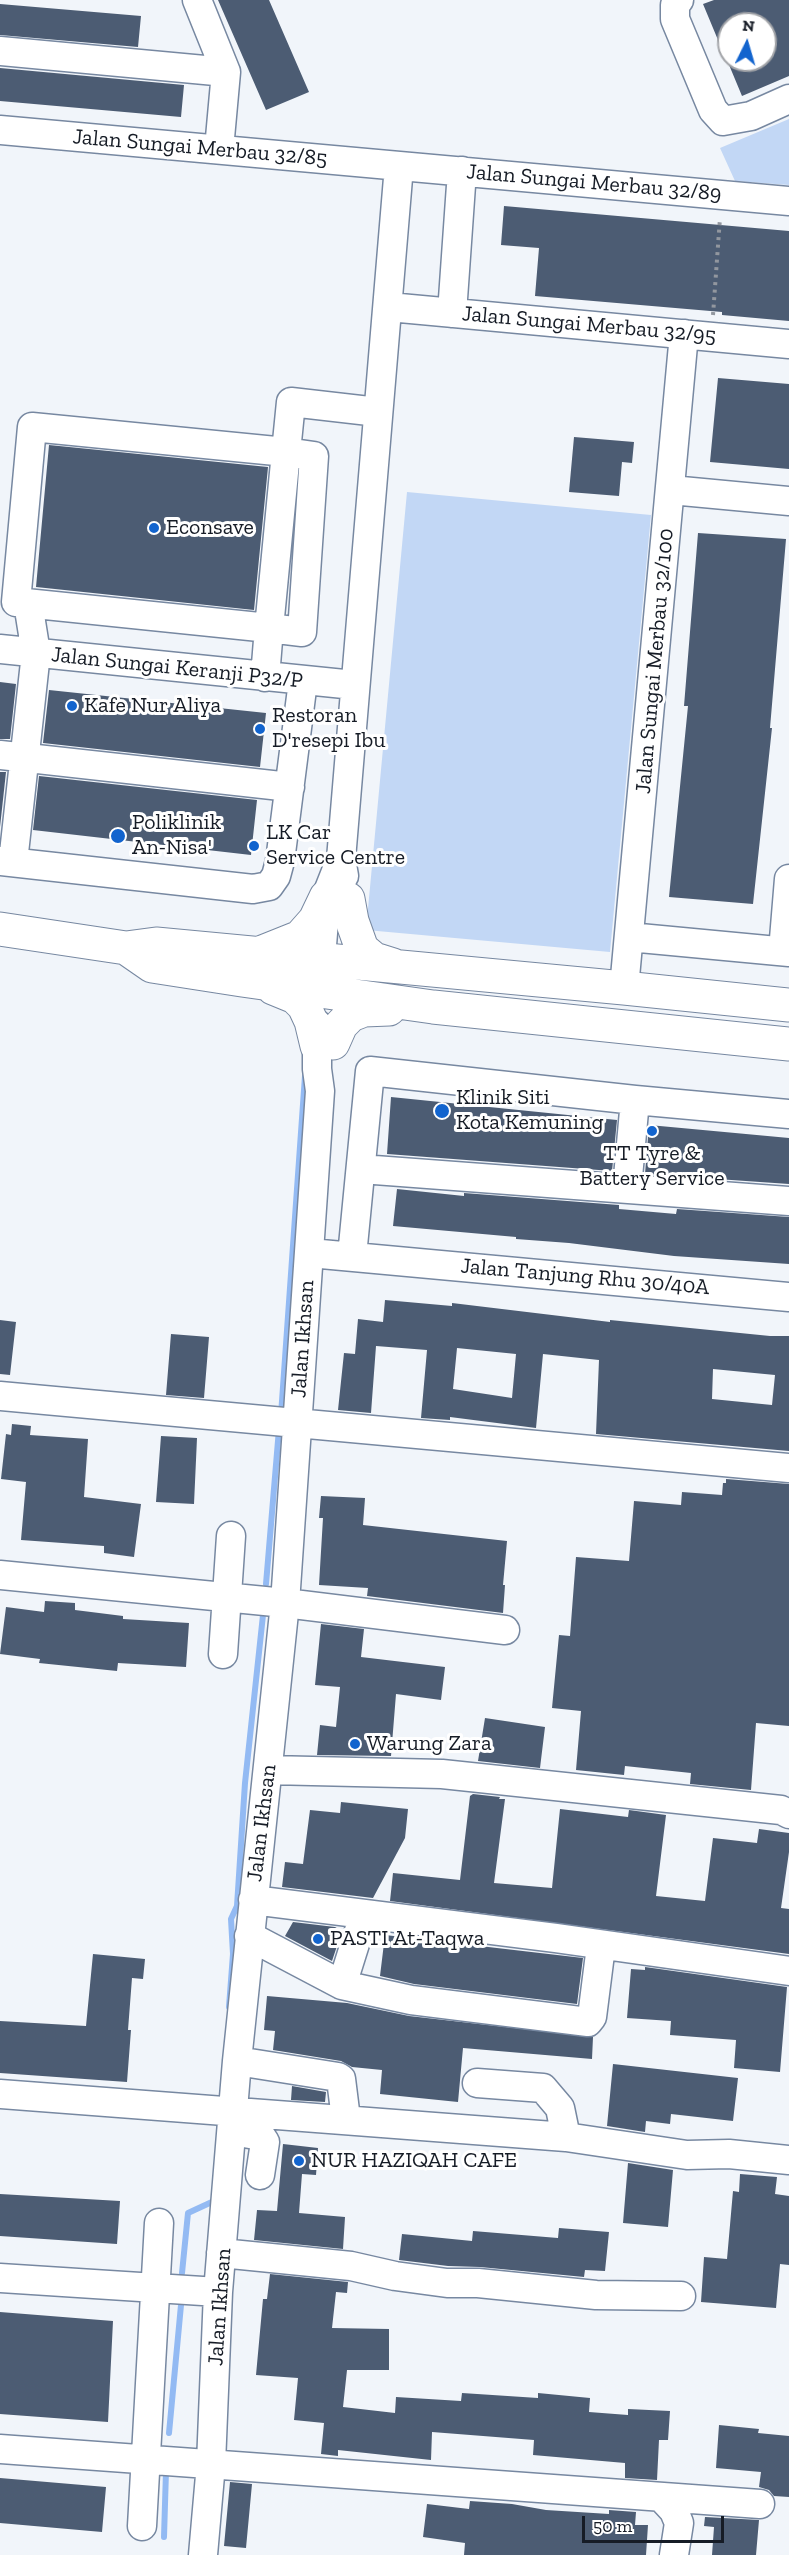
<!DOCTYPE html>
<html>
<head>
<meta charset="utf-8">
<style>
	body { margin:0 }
	#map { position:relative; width:789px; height:2555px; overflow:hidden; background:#f1f5fa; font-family:"Zilla Slab",serif }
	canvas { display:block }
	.north { position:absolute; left:717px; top:12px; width:60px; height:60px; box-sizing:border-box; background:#fff; border:2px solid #a2a4a8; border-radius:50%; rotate:5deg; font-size:16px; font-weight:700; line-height:24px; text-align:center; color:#161c26 }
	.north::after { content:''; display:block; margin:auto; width:21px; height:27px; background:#1264ce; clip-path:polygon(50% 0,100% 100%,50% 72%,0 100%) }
	.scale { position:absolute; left:582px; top:2516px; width:142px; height:27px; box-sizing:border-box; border:3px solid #161c26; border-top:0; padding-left:8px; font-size:18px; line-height:21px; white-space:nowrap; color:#161c26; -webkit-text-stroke:4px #fff; paint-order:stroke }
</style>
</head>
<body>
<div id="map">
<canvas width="789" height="2555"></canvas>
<div class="north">N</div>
<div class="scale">50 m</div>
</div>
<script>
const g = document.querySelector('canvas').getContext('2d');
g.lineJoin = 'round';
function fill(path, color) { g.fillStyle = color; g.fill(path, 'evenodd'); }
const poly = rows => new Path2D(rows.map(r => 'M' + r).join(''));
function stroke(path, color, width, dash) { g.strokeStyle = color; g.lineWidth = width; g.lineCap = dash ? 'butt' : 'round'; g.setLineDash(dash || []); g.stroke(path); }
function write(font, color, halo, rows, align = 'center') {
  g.font = font + ' "Zilla Slab",serif'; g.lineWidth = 6; g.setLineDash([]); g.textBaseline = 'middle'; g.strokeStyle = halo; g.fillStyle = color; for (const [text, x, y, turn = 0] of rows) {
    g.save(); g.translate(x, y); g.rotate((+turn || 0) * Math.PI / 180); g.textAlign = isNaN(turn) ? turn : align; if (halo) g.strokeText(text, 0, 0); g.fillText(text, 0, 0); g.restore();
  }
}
const green = poly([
	[789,119,789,185,735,181,720,148],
	[407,492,651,515,610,952,366,930]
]);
const stream = poly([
	[281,1415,305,1076],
	[266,1584,279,1429],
	[229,2007,233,1954,231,1919,237,1906,245,1783,263,1615],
	[182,2273,188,2213,214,2201,215,2197],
	[169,2433,181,2305],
	[164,2537,166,2471]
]);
const building = poly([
	[218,0,269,0,309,92,266,110],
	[714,0,789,0,789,76,742,96,727,60,765,60,765,24,729,24,729,35,718,40,703,4],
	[0,4,141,16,138,47,0,35],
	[0,68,184,85,181,117,0,101],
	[504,206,789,231,789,321,722,315,722,312,535,296,539,248,501,245],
	[718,378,789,384,789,469,710,462],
	[574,437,634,442,632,463,622,462,619,496,569,492],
	[49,445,268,467,254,610,36,587],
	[698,533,786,539,770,728,772,728,753,904,669,897,688,706,684,706],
	[0,682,16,684,10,739,0,739],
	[49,690,266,713,260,767,43,743],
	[0,772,6,772,0,827],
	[39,776,257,800,251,855,33,830],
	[391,1097,617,1120,612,1171,387,1154],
	[649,1125,789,1138,789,1184,645,1174],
	[397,1189,464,1196,464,1193,619,1205,619,1209,676,1214,677,1209,789,1217,789,1264,674,1256,569,1243,516,1239,516,1237,393,1226],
	[385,1300,452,1306,452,1303,610,1322,610,1320,770,1336,789,1336,789,1451,596,1434,599,1360,543,1354,536,1428,450,1417,450,1420,421,1418,427,1350,376,1346,371,1413,338,1410,344,1353,355,1354,358,1319,383,1322],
	[457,1348,516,1354,512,1398,453,1389],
	[713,1369,775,1375,772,1405,712,1399],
	[0,1320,16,1322,10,1375,0,1374],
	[171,1334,209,1337,204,1398,166,1395],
	[12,1424,31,1426,30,1435,88,1439,84,1497,141,1504,134,1557,104,1553,104,1546,21,1540,26,1482,1,1479,6,1434,11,1435],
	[161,1436,197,1438,194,1504,156,1502],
	[726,1479,789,1484,789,1726,756,1723,751,1790,690,1784,691,1773,625,1766,624,1775,576,1770,581,1711,552,1708,559,1635,570,1636,576,1557,629,1561,634,1501,681,1505,682,1492,722,1495,723,1483,726,1483],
	[321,1496,365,1498,363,1525,507,1541,503,1585,505,1585,503,1613,367,1596,368,1588,319,1585,323,1518,319,1518],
	[45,1601,75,1603,75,1610,123,1616,123,1619,189,1623,186,1667,118,1663,117,1671,39,1663,40,1659,0,1654,6,1607,44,1612],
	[321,1624,364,1629,361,1657,445,1667,441,1700,396,1694,391,1756,317,1755,320,1725,336,1727,340,1687,315,1685],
	[485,1718,545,1727,540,1768,478,1761],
	[473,1794,500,1797,499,1799,505,1799,494,1883,552,1888,560,1809,628,1817,629,1810,666,1815,656,1896,705,1901,713,1838,757,1843,759,1829,789,1833,789,1852,781,1908,789,1909,789,1954,390,1901,393,1873,460,1880,470,1796],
	[341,1802,408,1809,405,1838,373,1898,282,1887,285,1862,303,1864,310,1810,340,1813],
	[293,1922,335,1927,342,1931,332,1961,285,1936],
	[385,1935,583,1958,577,2004,414,1984,380,1976],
	[93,1954,145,1959,143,1979,132,1978,128,2030,131,2030,127,2082,0,2073,0,2021,86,2026],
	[645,1967,787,1987,780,2072,734,2068,736,2040,670,2035,671,2021,627,2018,631,1969,645,1970],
	[267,1996,347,2003,409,2016,593,2037,592,2059,463,2048,458,2102,380,2094,382,2070,352,2067,341,2061,273,2050,275,2031,264,2030],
	[613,2064,738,2078,733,2121,671,2114,670,2124,646,2121,645,2132,607,2126],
	[292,2086,326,2092,325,2102,291,2100],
	[283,2144,318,2148,316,2175,302,2174,299,2213,345,2217,343,2249,254,2240,257,2210,277,2211],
	[628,2163,673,2170,668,2227,623,2223],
	[740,2174,777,2177,775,2194,789,2196,789,2265,780,2264,776,2308,701,2302,704,2257,727,2259,733,2191,739,2192],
	[0,2194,120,2201,117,2244,0,2236],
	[559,2228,609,2232,605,2271,585,2270,584,2277,480,2267,448,2266,399,2260,402,2234,472,2241,473,2231,558,2238],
	[270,2274,348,2282,347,2293,336,2292,332,2328,389,2329,389,2370,347,2370,343,2407,395,2413,396,2397,461,2401,462,2393,538,2398,538,2393,590,2398,589,2412,628,2415,628,2409,670,2411,668,2440,659,2440,657,2480,625,2478,625,2463,533,2455,534,2440,432,2432,431,2460,338,2450,338,2456,321,2454,324,2423,294,2420,298,2378,256,2375,263,2299,267,2299],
	[0,2312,113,2321,108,2422,0,2414],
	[719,2425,759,2429,758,2433,789,2436,789,2497,774,2496,769,2490,759,2487,761,2472,716,2468],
	[0,2478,106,2487,102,2532,0,2523],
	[230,2482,252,2484,246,2548,224,2546],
	[470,2501,512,2504,546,2510,609,2514,609,2510,636,2512,635,2525,648,2525,646,2555,464,2555,465,2543,423,2537,427,2504,469,2509],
	[705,2517,759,2520,756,2555,712,2555,714,2527,704,2526]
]);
const path = poly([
	[713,315,720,218]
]);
const minor = poly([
	[197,0,226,72,219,149],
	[679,0,675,5,675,19,713,110,723,121,751,116,789,99],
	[0,51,226,72],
	[0,130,789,201],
	[389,307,789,344],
	[452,313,462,171],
	[671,490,789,501],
	[0,649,354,685],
	[265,677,269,628,16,602,32,427,286,452,314,456,302,632,269,628,286,452,291,402,378,412],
	[0,755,290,787],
	[0,861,253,889,269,886,276,876,280,861,303,681],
	[13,862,36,653,28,603],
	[344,876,341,859,399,166],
	[629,937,789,952],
	[783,951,789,879],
	[319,981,326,897,341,859],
	[624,988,684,334],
	[361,1169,789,1201],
	[627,1188,635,1100],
	[310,1253,789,1297],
	[352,1256,370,1071,635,1100,789,1114],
	[0,1396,789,1468],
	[0,1575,285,1603,505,1630],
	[223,1654,231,1536],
	[269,1770,442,1774,781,1810,789,1814],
	[253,1900,556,1938,789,1971],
	[249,1936,342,1985,411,2000,588,2022,592,2017,601,1946],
	[342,1985,364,1915],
	[237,2061,338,2077,341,2079,346,2119],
	[477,2083,543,2088,560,2108,566,2137,687,2155,729,2154,789,2160],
	[0,2094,566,2137],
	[233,2131,261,2136,265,2142,260,2175],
	[221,2253,351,2266,395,2276,447,2283,478,2283,596,2295,681,2296],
	[0,2278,218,2292],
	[0,2449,760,2504],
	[661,2497,674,2511,679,2523,674,2555],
	[142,2526,159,2223],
	[203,2555,211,2464,218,2292,237,2061,285,1603,320,1091,317,1069,317,1024]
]);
const major = poly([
	[348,899,352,921,362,949,374,959,393,965],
	[0,929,126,948,156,944,624,988,789,1005],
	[126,948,152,966,242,980,433,1007,789,1044],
	[260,953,300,937,315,920,326,897],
	[273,988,295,997,304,1006,311,1021,317,1046],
	[333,1043,341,1025,351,1015,364,1010,389,1009]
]);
const markers = [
	[154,528,6,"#1264ce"],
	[72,706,6,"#1264ce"],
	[260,729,6,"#1264ce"],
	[118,836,8,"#1264ce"],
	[254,846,6,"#1264ce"],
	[442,1111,8,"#1264ce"],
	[652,1131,6,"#1264ce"],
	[355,1744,6,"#1264ce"],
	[318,1939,6,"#1264ce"],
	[299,2161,6,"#1264ce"]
];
const streetNames = [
	["Jalan Sungai Merbau 32/85",200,148,5],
	["Jalan Sungai Merbau 32/89",594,183,5],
	["Jalan Sungai Merbau 32/95",589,325,5],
	["Jalan Sungai Merbau 32/100",655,661,-85],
	["Jalan Sungai Keranji P32/P",177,668,6],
	["Jalan Tanjung Rhu 30/40A",585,1277,5],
	["Jalan Ikhsan",303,1339,-86],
	["Jalan Ikhsan",262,1823,-83],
	["Jalan Ikhsan",220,2307,-86]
];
const poiNames = [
	["Econsave",166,528],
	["Kafe Nur Aliya",84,706],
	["Restoran",272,716],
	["D'resepi Ibu",272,741],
	["Poliklinik",132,823],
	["An-Nisa'",132,848],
	["LK Car",266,833],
	["Service Centre",266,858],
	["Klinik Siti",456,1098],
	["Kota Kemuning",456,1123],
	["TT Tyre &",652,1154,"center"],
	["Battery Service",652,1179,"center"],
	["Warung Zara",367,1744],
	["PASTI At-Taqwa",330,1939],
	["NUR HAZIQAH CAFE",311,2161]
];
fill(green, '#c2d7f5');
stroke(stream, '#93baf3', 6);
fill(building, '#4c5c73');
stroke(minor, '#7788a1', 31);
stroke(major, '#7788a1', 35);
stroke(path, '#92979f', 4, [3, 4.5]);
stroke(minor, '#fff', 28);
stroke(major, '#fff', 33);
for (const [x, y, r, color] of markers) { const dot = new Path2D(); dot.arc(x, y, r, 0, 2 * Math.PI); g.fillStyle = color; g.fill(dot); stroke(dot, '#fff', 2); }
write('22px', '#161c26', '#fff', streetNames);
write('22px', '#161c26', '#fff', poiNames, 'left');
</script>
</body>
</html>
